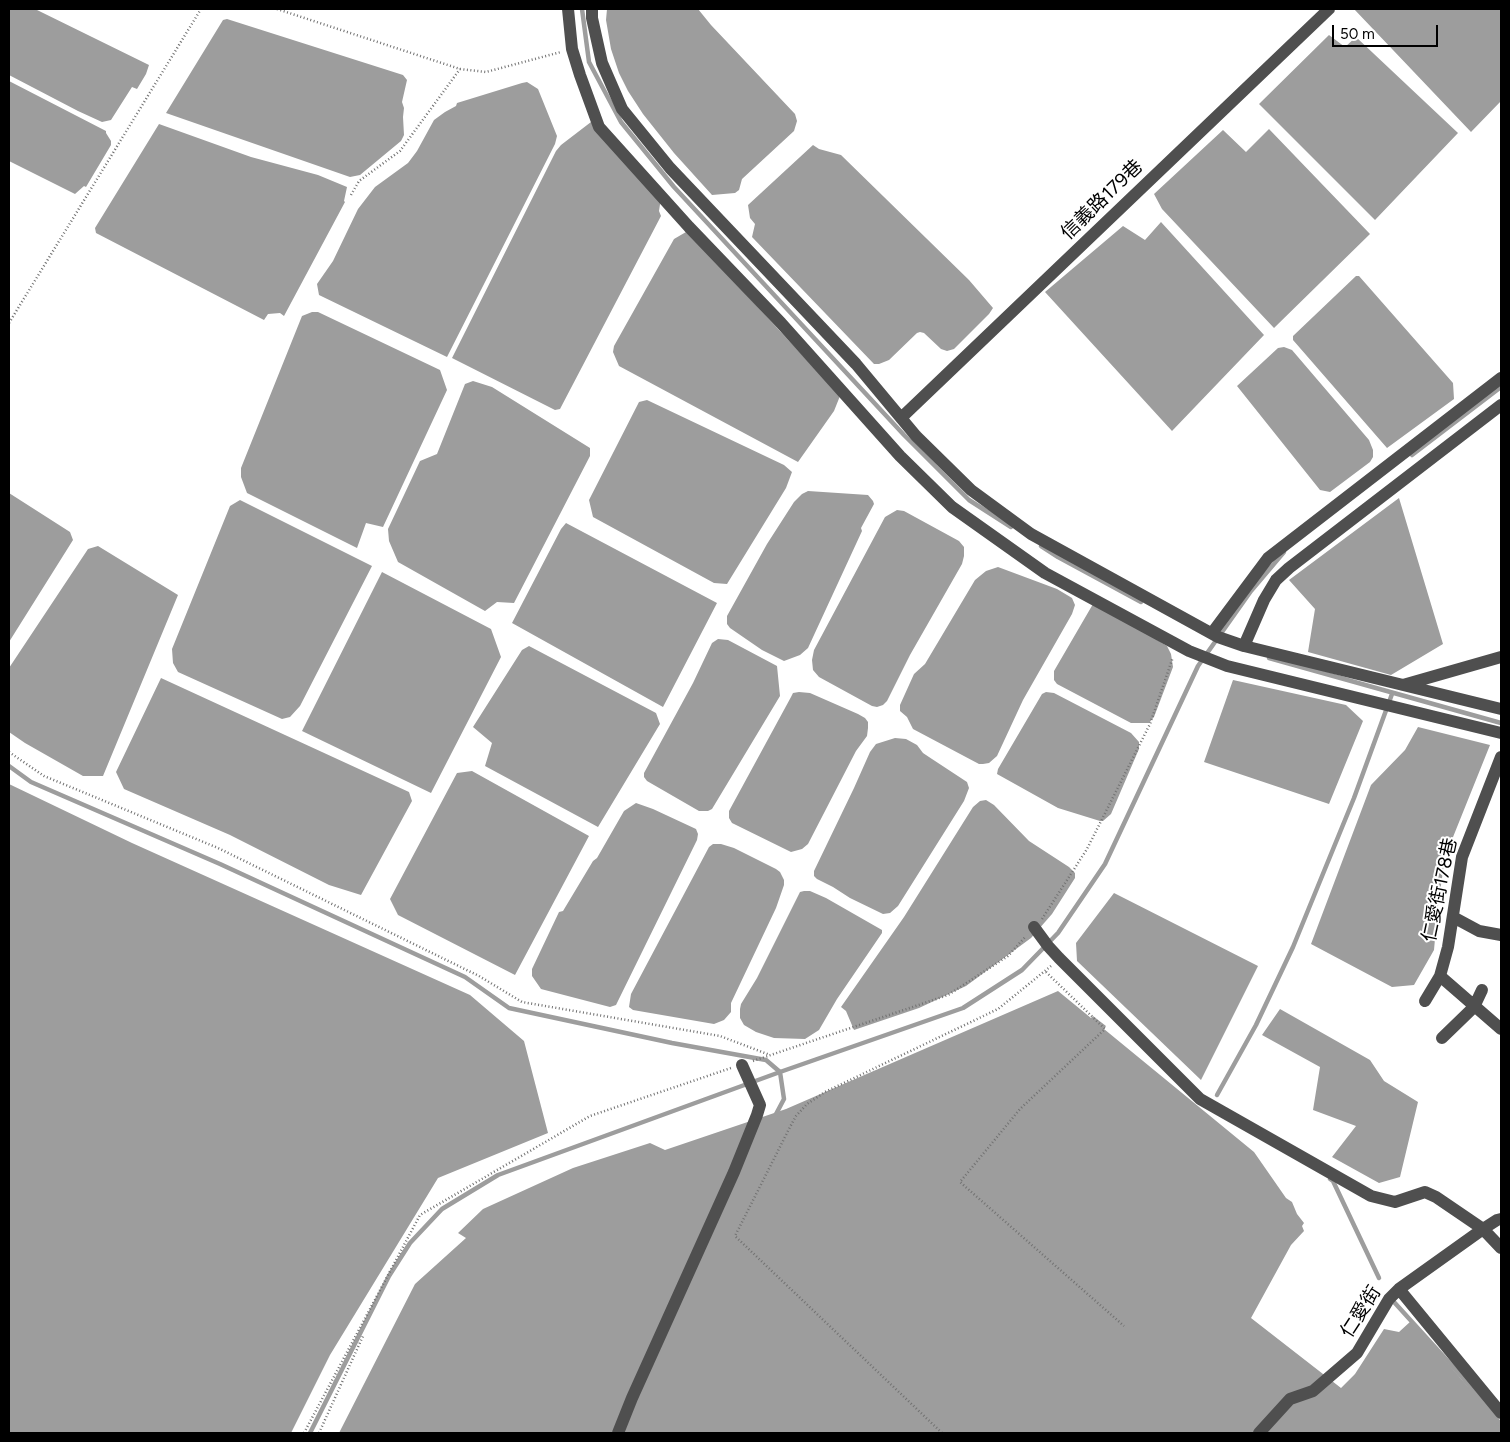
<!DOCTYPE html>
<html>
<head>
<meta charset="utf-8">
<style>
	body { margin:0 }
	#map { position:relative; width:1510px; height:1442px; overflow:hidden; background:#fff; font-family:Figtree,sans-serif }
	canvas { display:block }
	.frame { position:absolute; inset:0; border:10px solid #000; pointer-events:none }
	.scale { position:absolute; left:1332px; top:25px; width:106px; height:22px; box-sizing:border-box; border:2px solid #000; border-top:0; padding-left:6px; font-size:15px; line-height:18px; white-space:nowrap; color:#000; -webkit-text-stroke:4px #fff; paint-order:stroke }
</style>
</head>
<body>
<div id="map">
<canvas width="1510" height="1442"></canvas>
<div class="frame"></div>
<div class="scale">50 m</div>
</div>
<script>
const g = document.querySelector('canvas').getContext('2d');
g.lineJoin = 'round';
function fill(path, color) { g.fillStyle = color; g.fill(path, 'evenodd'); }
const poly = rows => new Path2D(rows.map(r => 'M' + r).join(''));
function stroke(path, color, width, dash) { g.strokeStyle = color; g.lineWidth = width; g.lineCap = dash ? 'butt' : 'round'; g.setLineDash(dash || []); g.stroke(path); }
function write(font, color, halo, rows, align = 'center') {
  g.font = font + ' Figtree,"Noto Sans TC",sans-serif'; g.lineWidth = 4; g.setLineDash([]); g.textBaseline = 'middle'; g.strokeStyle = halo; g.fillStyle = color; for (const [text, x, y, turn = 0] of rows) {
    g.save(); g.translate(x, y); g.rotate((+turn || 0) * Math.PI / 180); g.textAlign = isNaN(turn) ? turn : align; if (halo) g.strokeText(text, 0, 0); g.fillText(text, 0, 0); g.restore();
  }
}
const water = poly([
	[9,9,35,9,149,65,146,74,137,89,132,87,111,120,102,122,78,111,9,75],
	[607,9,698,9,711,25,795,114,797,121,794,131,742,179,739,190,735,193,712,195,674,153,643,114,628,91,619,73,611,49,606,20],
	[1354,9,1501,9,1501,101,1471,132],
	[227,19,403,75,407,80,402,102,404,108,403,117,404,135,401,141,360,175,350,177,166,113,223,20],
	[1329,35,1345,47,1356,37,1458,133,1375,220,1259,104],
	[9,81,106,131,106,133,111,141,111,145,86,187,84,186,75,194,9,161],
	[527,82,538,89,557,136,555,144,447,357,319,295,317,284,333,261,358,209,375,187,408,163,417,151,434,120,445,112,456,106,457,103,522,83],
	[591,122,661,198,659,211,661,216,560,409,555,410,452,358,556,151,561,145],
	[159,124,251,157,318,175,347,187,344,201,345,202,284,316,280,313,268,314,264,320,96,233,95,228],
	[1269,129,1370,234,1274,328,1162,209,1154,194,1223,130,1246,152],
	[813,145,819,149,841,155,969,280,993,308,989,314,954,349,947,351,941,349,924,333,920,332,917,333,889,360,879,364,874,364,752,237,755,224,750,218,748,205],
	[1161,222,1264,335,1172,431,1045,292,1123,226,1145,240],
	[686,232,693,237,840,396,834,411,798,462,619,366,613,352,614,346,674,239],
	[1356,276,1359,276,1453,383,1454,399,1387,448,1293,340,1293,336],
	[312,312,318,312,440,370,447,390,383,527,366,523,357,548,247,493,241,477,241,468,302,316],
	[1284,347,1292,350,1369,440,1373,450,1373,457,1370,462,1330,492,1320,490,1237,386,1278,348],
	[473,381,492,387,590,448,590,456,514,603,497,602,485,611,398,562,389,541,388,529,420,461,437,454,465,384],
	[647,400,784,465,792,472,786,488,727,584,714,583,593,517,589,500,639,402],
	[808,491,868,495,873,501,874,504,861,528,862,531,808,648,800,655,784,661,762,650,730,628,727,624,727,616,767,544,794,502,802,494],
	[9,493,70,532,73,540,9,642],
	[1399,498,1443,644,1391,675,1308,652,1315,609,1289,580],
	[240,500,372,566,300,706,290,717,282,719,178,672,173,663,172,649,230,506],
	[897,510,904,511,959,541,964,547,964,556,962,564,910,655,887,701,883,705,877,707,872,706,819,677,813,670,812,660,814,650,885,517],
	[566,523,717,603,663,707,512,623,561,529],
	[98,546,178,595,103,776,83,776,25,743,9,732,9,668,88,549],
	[998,567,1057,589,1072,598,1075,605,1072,614,1023,700,997,756,989,763,983,764,979,764,913,729,907,717,900,711,900,705,914,674,925,664,975,580,986,571],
	[382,572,491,629,501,657,431,793,302,731],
	[1093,604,1100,604,1167,646,1171,654,1173,667,1154,717,1149,723,1131,723,1057,684,1054,680,1054,671],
	[718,639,728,640,777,666,780,696,712,809,708,811,699,811,647,781,644,777,644,773,693,683,712,643],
	[529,646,656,713,660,724,598,827,485,766,492,743,473,727,522,650],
	[161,678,409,792,412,801,361,895,329,885,230,835,124,789,116,772],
	[1233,680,1346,705,1363,721,1329,804,1204,762],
	[799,692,810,693,858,714,865,718,868,722,868,728,867,736,856,751,808,844,802,849,791,852,732,823,729,818,729,811,791,697,793,693],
	[1046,692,1054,693,1131,733,1139,742,1139,749,1111,814,1103,821,1100,821,1058,808,997,774,998,769,1042,694],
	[1418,727,1490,745,1445,857,1438,906,1434,950,1414,985,1392,987,1311,944,1371,785,1405,750],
	[895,738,906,739,917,745,923,753,932,759,967,782,969,788,964,801,898,906,890,913,883,914,850,898,833,887,817,879,814,876,814,871,854,788,870,752,876,744],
	[472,771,589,836,515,975,398,915,390,899,457,773],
	[9,784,132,843,470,995,524,1041,548,1133,438,1178,330,1355,291,1433,9,1433],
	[986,800,994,805,1029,841,1069,867,1075,873,1075,878,1052,914,1031,938,966,986,919,1008,854,1030,846,1011,841,1007,904,917,973,807,980,801],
	[636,803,653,809,696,829,698,834,697,840,616,1005,610,1007,541,989,532,976,532,969,559,912,563,911,593,861,597,858,624,811],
	[713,844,721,844,734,848,776,869,780,872,784,880,784,885,776,908,731,1003,731,1012,724,1020,714,1024,633,1010,629,1007,631,994,709,847],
	[804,891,810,891,826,898,882,930,882,933,837,999,819,1030,805,1039,774,1038,756,1032,744,1025,740,1018,740,1009,741,1004,757,978,800,892],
	[1114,893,1258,966,1201,1080,1077,961,1076,943],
	[1058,991,1091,1018,1093,1016,1106,1026,1104,1029,1254,1152,1286,1198,1292,1202,1297,1214,1304,1223,1302,1226,1304,1231,1291,1245,1251,1318,1341,1388,1355,1374,1384,1329,1399,1332,1411,1321,1501,1425,1501,1433,339,1433,415,1284,466,1238,458,1233,483,1209,573,1168,650,1143,665,1150,786,1109],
	[1280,1009,1370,1060,1384,1081,1418,1102,1400,1177,1379,1183,1332,1157,1356,1126,1313,1110,1320,1067,1262,1035]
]);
const stream = poly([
	[582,9,589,62,621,122,674,187,904,435,969,500,1011,527],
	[1412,455,1501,387],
	[1041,546,1058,557,1141,602],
	[1269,658,1501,723],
	[9,766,31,782,220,864,465,977,509,1008,672,1043,766,1060,780,1072,784,1099,775,1116],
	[1217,1095,1256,1025,1293,947,1354,798,1392,694],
	[1330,1179,1333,1181,1379,1278],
	[1394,1302,1463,1378,1501,1425],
	[310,1433,389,1276,410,1243,442,1209,498,1175,780,1072,963,1008,1022,970,1058,933,1105,864,1198,666,1251,591,1284,552]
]);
const path = poly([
	[277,9,460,69,486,72,561,52],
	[351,195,359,181,400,151,460,69],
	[9,323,201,9],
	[9,752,44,776,218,848,479,976,522,1002,720,1036,770,1055],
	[1042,919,1087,849,1150,724,1173,657],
	[1046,972,1105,1029,1020,1109,960,1182,1124,1326],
	[753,1061,948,995,1008,956,1026,936],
	[304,1433,420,1215,590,1116,731,1068],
	[319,1433,363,1336],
	[942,1433,735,1236,790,1127,796,1116,807,1104,825,1092,998,1009,1051,966]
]);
const minor = poly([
	[568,9,572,49,580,75,599,127,689,227,781,323,900,456,952,507,1045,573,1189,651,1227,666,1501,733],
	[592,9,592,18,602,63,622,109,670,168,856,364,916,436,971,490,1031,534,1218,637,1244,646,1501,709],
	[901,418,1329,9],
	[1212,633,1268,558,1501,378],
	[1244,646,1264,600,1276,580,1289,568,1501,405],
	[1403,685,1501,657],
	[1453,917,1479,931,1501,935],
	[1034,927,1048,946,1059,958,1200,1099,1371,1196,1395,1202,1425,1192,1436,1197,1483,1229,1501,1248],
	[1440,976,1501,1029],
	[1425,1001,1440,976,1448,947,1462,857,1501,757],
	[1442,1038,1474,1007,1482,990],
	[1399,1289,1501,1413],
	[618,1433,632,1398,734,1172,757,1115,760,1105,742,1065],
	[1259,1433,1290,1399,1313,1391,1357,1353,1389,1299,1399,1289,1483,1229,1497,1220,1501,1219]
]);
const streetNames = [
	["信義路179巷",1102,200,-44],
	["仁愛街178巷",1440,890,-78],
	["仁愛街",1361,1312,-57]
];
fill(water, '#9d9d9d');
stroke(stream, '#9d9d9d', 4.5);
stroke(path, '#717171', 2.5, [1, 2.5]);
stroke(minor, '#4f4f4f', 12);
write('19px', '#000', '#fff', streetNames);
</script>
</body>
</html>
